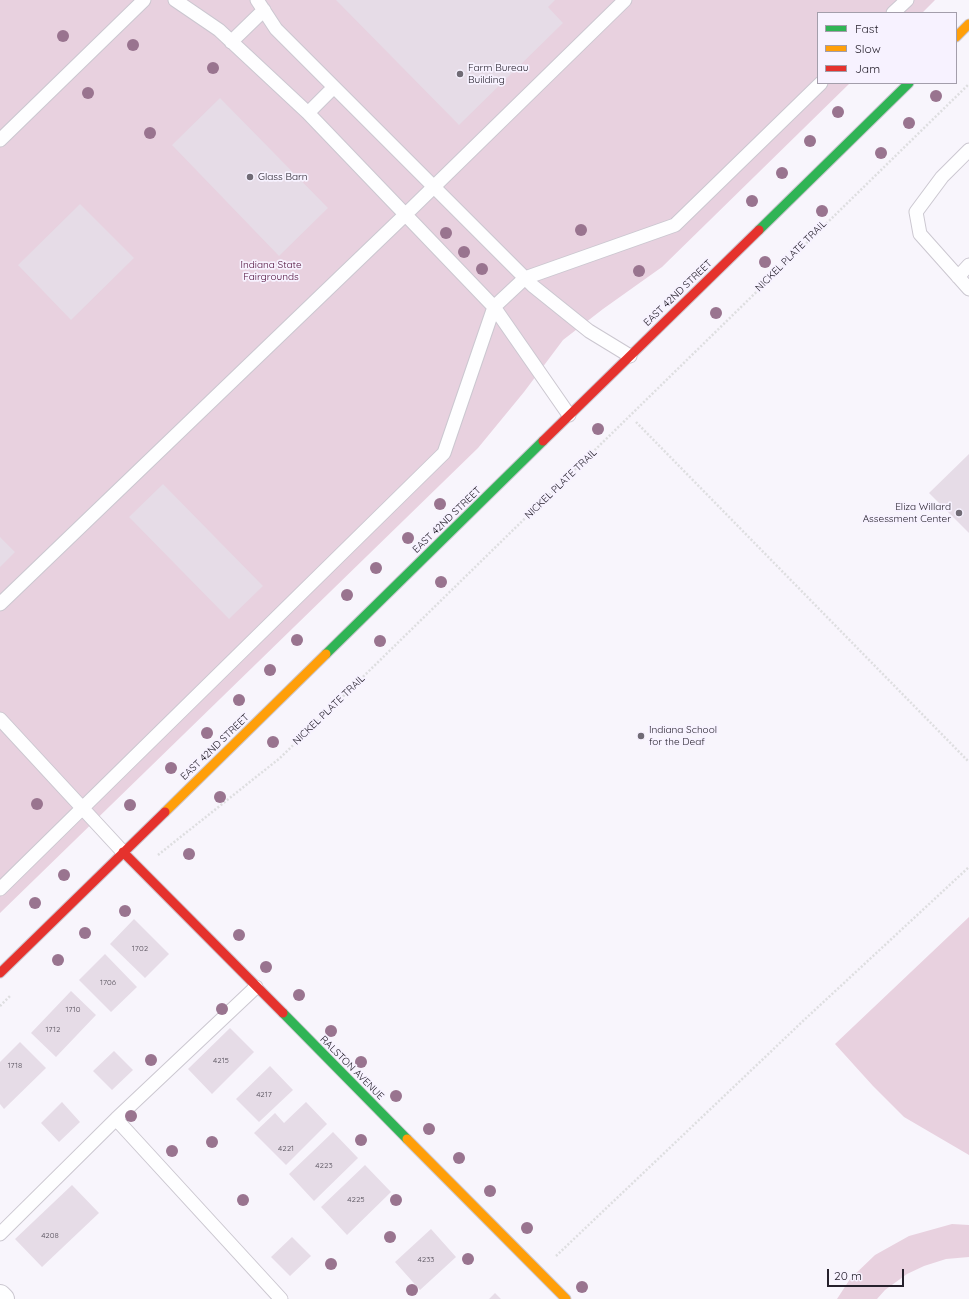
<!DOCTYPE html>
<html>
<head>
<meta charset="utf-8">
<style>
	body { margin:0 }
	#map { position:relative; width:969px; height:1299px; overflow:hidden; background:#f8f5fc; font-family:Quicksand,sans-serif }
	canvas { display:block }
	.legend { position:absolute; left:817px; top:12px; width:140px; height:72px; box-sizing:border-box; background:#f7f2ff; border:1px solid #a39eab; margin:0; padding:5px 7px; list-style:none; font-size:12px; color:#26212c }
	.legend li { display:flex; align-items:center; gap:8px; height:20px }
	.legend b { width:20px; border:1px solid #a39eab }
	.scale { position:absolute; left:827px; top:1269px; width:77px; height:18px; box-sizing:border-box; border:2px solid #26212c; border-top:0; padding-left:5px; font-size:12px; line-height:14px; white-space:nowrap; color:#26212c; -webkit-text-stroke:3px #f7f2ff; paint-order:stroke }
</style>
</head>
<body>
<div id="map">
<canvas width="969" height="1299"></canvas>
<ul class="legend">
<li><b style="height:5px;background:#30b455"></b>Fast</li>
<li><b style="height:5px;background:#ff9f0a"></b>Slow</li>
<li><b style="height:5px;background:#e5322d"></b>Jam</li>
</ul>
<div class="scale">20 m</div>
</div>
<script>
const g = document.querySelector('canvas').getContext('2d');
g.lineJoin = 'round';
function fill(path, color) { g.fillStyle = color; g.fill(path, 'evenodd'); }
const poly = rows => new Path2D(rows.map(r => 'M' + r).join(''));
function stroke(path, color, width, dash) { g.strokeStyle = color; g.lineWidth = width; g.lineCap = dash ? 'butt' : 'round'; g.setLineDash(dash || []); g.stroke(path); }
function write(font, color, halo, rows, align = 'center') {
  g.font = font + ' Quicksand,sans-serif'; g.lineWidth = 3.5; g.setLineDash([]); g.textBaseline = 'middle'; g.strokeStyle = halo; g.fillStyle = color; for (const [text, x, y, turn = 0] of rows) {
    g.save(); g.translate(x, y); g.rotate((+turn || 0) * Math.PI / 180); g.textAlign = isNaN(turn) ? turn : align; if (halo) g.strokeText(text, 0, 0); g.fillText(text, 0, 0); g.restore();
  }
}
const green = poly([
	[0,0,935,0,922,13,818,13,818,83,850,83,662,267,603,309,563,340,524,392,478,448,0,913],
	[969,917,969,1155,904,1117,873,1086,835,1044],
	[952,1224,969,1225,969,1257,946,1259,924,1266,907,1274,885,1290,877,1299,837,1299,850,1279,875,1255,909,1236]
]);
const building = poly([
	[336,0,555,0,548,7,563,23,459,125],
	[220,98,328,208,279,256,172,145],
	[80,204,134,258,71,320,18,265],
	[969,454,969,533,929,493],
	[163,484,263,586,229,619,129,517],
	[0,537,15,552,0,567],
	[134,919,169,954,145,978,110,944],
	[105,954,137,987,111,1012,79,980],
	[71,991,96,1015,56,1057,31,1033],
	[230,1028,254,1052,212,1094,188,1069],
	[20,1042,46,1068,4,1109,0,1104,0,1062],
	[114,1051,133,1070,112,1090,93,1071],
	[270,1066,293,1090,259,1122,236,1099],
	[62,1102,80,1122,59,1142,41,1123],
	[306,1102,327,1124,286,1165,254,1133,275,1113,284,1123],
	[333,1132,358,1158,314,1201,289,1174],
	[365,1165,391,1192,347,1235,321,1207],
	[72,1185,99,1213,42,1267,15,1239],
	[431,1229,456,1257,420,1290,395,1262],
	[292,1237,311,1256,290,1276,271,1257],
	[495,1293,501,1299,489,1299]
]);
const path = poly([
	[636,422,969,762],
	[158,855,280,758,969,84],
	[0,1006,10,996],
	[556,1256,803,1021,969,867]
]);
const lane = poly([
	[175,0,219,30,308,113,494,307,569,415],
	[257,0,276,29,533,286,589,331,630,356],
	[893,13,907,0],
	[231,42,264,10],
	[308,113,334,87],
	[0,140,144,0],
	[969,150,942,177,916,212,920,234,969,289],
	[958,277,969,265],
	[0,604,406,214,625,0],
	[0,719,123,852],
	[0,889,444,453,494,307,525,278,675,225,821,83],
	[116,1119,281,1299],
	[0,1234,116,1119,256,987]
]);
const street = poly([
	[0,1296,3,1299]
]);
const fast = poly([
	[759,230,909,83],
	[326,654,543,441],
	[283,1013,407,1139]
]);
const slow = poly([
	[956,37,969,24],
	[165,812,326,654],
	[407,1139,566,1299]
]);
const jam = poly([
	[543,441,759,230],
	[123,852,283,1013],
	[0,973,165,812]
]);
const trees = [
	[63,36],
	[133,45],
	[213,68],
	[88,93],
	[936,96],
	[838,112],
	[909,123],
	[150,133],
	[810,141],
	[881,153],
	[782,173],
	[752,201],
	[822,211],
	[581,230],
	[446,233],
	[464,252],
	[765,262],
	[482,269],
	[639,271],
	[716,313],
	[598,429],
	[440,504],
	[408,538],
	[376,568],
	[441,582],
	[347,595],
	[297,640],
	[380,641],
	[270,670],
	[239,700],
	[207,733],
	[273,742],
	[171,768],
	[220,797],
	[37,804],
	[130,805],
	[189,854],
	[64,875],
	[35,903],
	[125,911],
	[85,933],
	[239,935],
	[58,960],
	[266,967],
	[299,995],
	[222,1009],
	[331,1031],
	[151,1060],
	[361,1062],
	[396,1096],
	[131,1116],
	[429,1129],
	[361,1140],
	[212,1142],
	[172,1151],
	[459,1158],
	[490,1191],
	[243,1200],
	[396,1200],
	[527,1228],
	[390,1237],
	[468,1259],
	[331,1264],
	[582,1287],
	[412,1290]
];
const markers = [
	[460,74,4,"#706b75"],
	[250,177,4,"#706b75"],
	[959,513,4,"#706b75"],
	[641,736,4,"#706b75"]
];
const numberNames = [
	["1702",140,949],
	["1706",108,983],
	["1710",73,1010],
	["1712",53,1030],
	["4215",221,1061],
	["1718",15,1066],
	["4217",264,1095],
	["4221",286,1149],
	["4223",324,1166],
	["4225",356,1200],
	["4208",50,1236],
	["4233",426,1260]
];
const poiNames = [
	["Farm Bureau",468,68],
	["Building",468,80],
	["Glass Barn",258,177],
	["Eliza Willard",951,507,"right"],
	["Assessment Center",951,519,"right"],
	["Indiana School",649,730],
	["for the Deaf",649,742]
];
const streetNames = [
	["NICKEL PLATE TRAIL",791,256,-45],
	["EAST 42ND STREET",678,293,-44],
	["NICKEL PLATE TRAIL",561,484,-44],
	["EAST 42ND STREET",447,520,-44],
	["NICKEL PLATE TRAIL",329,710,-44],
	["EAST 42ND STREET",215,747,-44],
	["RALSTON AVENUE",352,1068,45]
];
const parkNames = [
	["Indiana State",271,265],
	["Fairgrounds",271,277]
];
fill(green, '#e8d1df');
fill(building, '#e6dce7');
stroke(lane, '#cbc7d0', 15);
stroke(street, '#cbc7d0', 24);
stroke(fast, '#cbc7d0', 11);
stroke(slow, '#cbc7d0', 11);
stroke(jam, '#cbc7d0', 11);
stroke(path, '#dedee0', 2.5, [2, 2]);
stroke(lane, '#fefeff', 13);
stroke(street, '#fefeff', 22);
stroke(fast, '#30b455', 9);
stroke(slow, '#ff9f0a', 9);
stroke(jam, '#e5322d', 9);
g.fillStyle = '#99748f';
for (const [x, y] of trees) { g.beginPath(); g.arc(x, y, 6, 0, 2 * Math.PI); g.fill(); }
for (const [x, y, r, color] of markers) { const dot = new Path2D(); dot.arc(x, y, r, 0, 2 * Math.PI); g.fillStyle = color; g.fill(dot); stroke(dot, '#f7f2ff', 1.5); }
write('8px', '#58525d', null, numberNames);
write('10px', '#26212c', '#f7f2ff', poiNames, 'left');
write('10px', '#26212c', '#f7f2ff', streetNames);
write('10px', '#4c0a36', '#f7f2ff', parkNames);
</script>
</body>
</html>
